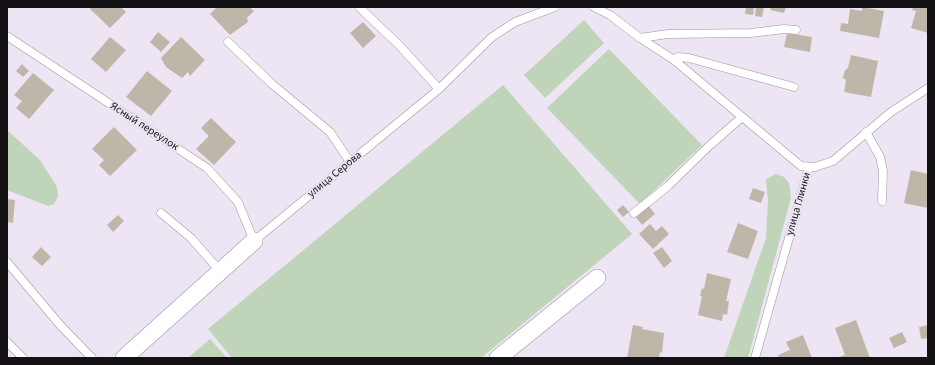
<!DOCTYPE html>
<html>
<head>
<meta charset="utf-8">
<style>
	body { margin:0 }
	#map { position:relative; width:935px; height:365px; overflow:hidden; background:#ede5f3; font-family:"Source Sans 3",sans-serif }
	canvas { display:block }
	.frame { position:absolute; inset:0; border:8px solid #141115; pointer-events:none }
</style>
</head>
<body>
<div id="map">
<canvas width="935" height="365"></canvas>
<div class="frame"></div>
</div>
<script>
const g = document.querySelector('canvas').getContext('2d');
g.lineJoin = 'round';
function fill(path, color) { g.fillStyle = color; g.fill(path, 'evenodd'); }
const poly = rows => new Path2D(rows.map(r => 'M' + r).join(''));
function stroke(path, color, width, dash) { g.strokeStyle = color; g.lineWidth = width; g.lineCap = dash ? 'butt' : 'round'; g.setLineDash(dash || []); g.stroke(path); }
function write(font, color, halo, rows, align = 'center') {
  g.font = font + ' "Source Sans 3",sans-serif'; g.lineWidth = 4; g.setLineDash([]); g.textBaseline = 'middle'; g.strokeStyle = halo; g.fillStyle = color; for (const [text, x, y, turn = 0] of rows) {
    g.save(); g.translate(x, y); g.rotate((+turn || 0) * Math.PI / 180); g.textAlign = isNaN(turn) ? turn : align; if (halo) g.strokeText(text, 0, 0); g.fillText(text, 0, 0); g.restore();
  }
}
const green = poly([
	[584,20,604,43,545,98,524,75],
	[609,49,702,145,640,204,547,108],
	[503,85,632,234,481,358,232,358,208,329],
	[7,130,40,160,57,187,58,196,54,204,48,206,7,190],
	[776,174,784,177,789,183,791,198,748,358,724,358,766,238,768,200,766,182,766,179],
	[210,339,227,358,188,358]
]);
const building = poly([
	[91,7,121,7,126,12,110,28,90,9],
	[217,7,249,7,254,11,247,18,248,22,230,35,210,14],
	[746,7,754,7,753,15,745,14],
	[756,7,764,7,762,17,755,16],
	[771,7,786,7,784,13,770,10],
	[862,7,884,11,879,38,840,31,841,23,848,24,850,9,862,11],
	[913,7,928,7,928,33,911,28,916,11,912,10],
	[363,22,376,36,363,48,350,33],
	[158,32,170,42,161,52,150,42],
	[787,33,812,37,810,52,784,47],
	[110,37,126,50,106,72,91,59],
	[181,37,205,60,190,76,188,72,182,78,166,67,161,58],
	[851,55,878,61,871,97,844,92,846,80,843,78,845,70,848,68],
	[22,64,29,71,23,77,16,71],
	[147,71,172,91,151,116,126,97],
	[33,73,54,90,29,119,16,108,22,101,14,95],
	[211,118,236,142,214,165,196,149,209,136,201,128],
	[114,127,137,150,110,176,99,165,104,160,92,149],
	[911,170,928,174,928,208,904,203],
	[753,188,765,192,761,203,749,199],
	[7,199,15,200,13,223,7,222],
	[623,205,629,212,623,217,617,210],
	[648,205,655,214,642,225,635,216],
	[118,215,124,221,113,232,107,225],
	[738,223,758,231,748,259,727,252],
	[650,224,656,231,662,226,669,234,653,249,639,234],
	[41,247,51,257,42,266,32,257],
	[662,247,672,261,664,268,653,253],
	[707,273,731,279,726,301,729,301,727,315,723,314,722,321,698,315,702,296,700,296,702,288,704,289],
	[856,320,870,358,836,358,845,355,835,328],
	[633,325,643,327,642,329,664,333,662,353,660,352,659,358,627,358],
	[928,325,928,338,921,339,919,327],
	[902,332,907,342,894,348,889,338],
	[803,335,812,358,779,358,778,355,790,350,786,342]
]);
const service = poly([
	[359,7,399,45,439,89],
	[594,7,610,15,640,38,674,60,801,166,815,167,833,161,891,112,928,88],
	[7,36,207,168,238,202,254,241,439,89,492,37,515,22,555,7],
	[640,38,668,34,751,33,784,29,796,30],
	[228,42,272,84,330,132,350,162],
	[674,60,678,57,689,58,794,87],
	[866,132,880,157,883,171,882,201],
	[161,213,191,238,220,271],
	[634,213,668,186,709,146,741,118],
	[7,262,60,325,92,358],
	[7,342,23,358],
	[755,358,809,167]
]);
const minor = poly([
	[124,358,254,241],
	[498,358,597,278]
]);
const streetNames = [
	["Ясный переулок",144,127,33],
	["улица Серова",335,175,-39],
	["улица Глинки",799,204,-74]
];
fill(green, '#bfd4b8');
fill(building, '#bfb6aa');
stroke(service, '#9d95a2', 9);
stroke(minor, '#9d95a2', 18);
stroke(service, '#fff', 8);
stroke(minor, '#fff', 17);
write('11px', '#141115', '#ede5f3', streetNames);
</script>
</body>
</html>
